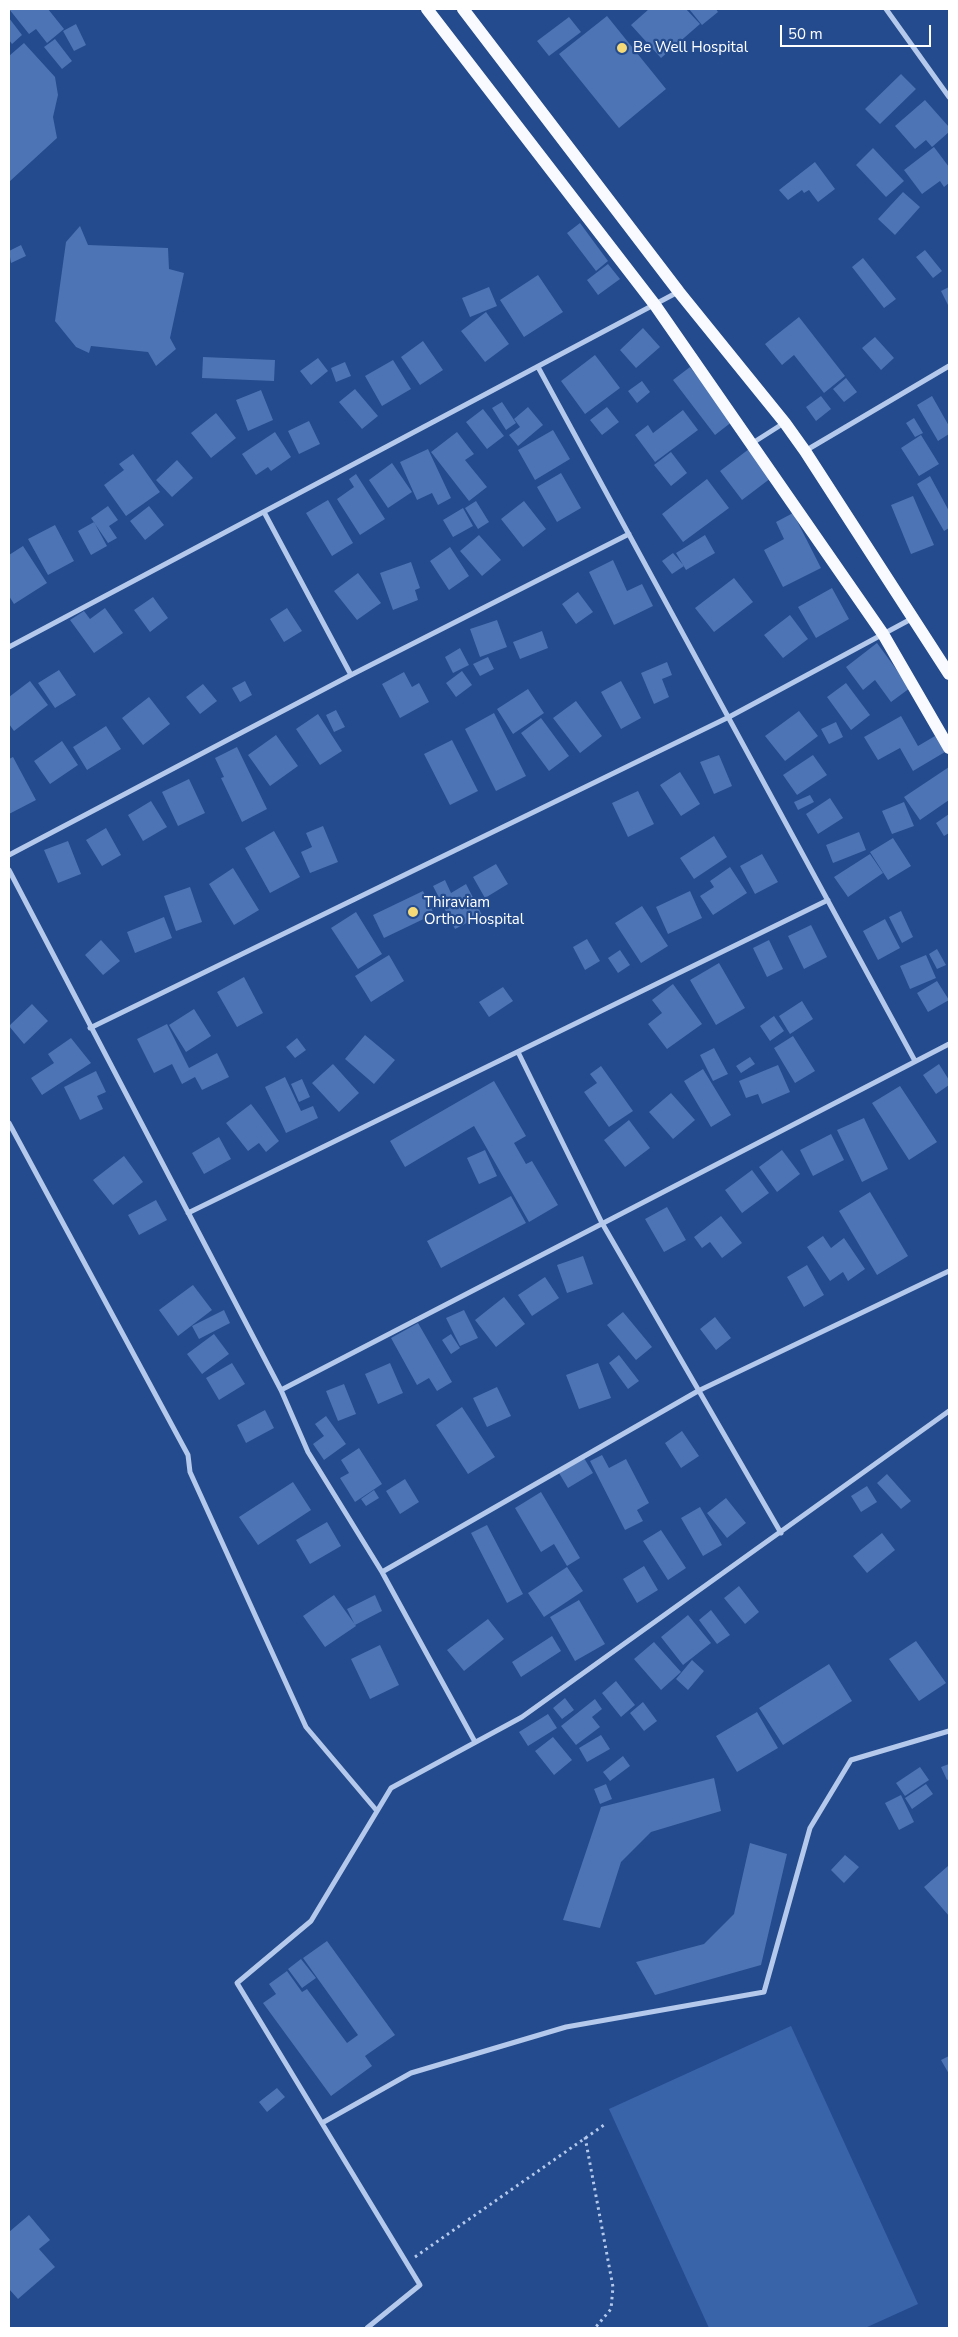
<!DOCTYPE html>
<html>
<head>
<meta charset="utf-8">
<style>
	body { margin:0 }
	#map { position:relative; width:958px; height:2337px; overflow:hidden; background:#244b8d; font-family:"Nunito Sans",sans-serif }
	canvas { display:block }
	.frame { position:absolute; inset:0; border:10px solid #fff; pointer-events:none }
	.scale { position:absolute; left:780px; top:25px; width:151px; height:22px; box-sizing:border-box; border:2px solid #fff; border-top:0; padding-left:6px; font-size:15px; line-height:18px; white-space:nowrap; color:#fff; -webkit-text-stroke:4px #244b8d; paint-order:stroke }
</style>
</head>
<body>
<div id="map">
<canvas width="958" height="2337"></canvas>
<div class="frame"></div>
<div class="scale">50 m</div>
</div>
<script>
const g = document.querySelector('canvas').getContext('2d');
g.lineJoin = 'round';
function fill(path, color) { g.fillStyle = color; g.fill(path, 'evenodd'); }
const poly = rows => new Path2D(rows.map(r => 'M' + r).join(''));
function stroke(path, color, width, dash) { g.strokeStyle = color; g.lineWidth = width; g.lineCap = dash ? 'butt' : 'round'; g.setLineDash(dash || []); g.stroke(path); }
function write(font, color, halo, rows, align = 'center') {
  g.font = font + ' "Nunito Sans",sans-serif'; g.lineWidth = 4.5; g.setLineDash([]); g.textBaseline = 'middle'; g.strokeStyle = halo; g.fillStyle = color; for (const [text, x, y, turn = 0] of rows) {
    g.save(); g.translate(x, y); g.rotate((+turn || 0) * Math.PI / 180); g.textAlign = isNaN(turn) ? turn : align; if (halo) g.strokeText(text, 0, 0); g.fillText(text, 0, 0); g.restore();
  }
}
const green = poly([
	[791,2026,918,2304,865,2328,709,2328,609,2109]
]);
const building = poly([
	[9,9,48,9,64,29,47,43,36,29,29,34],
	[649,9,686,9,700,24,661,58,631,25],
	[689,9,716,9,718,12,702,25],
	[607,16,666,89,619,128,559,54],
	[569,17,581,32,549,56,537,41],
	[9,18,22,35,12,44,9,40],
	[76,24,86,45,74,51,63,31],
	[55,39,72,61,62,69,44,47],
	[24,43,55,77,58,95,53,117,57,138,9,182,9,56],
	[901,74,916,89,880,124,865,109],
	[925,100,949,127,949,132,932,147,926,140,915,149,895,126],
	[934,147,949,167,949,183,944,187,940,181,922,194,904,170],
	[873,148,904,181,886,197,856,165],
	[815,162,835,189,818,202,809,190,804,193,802,190,788,200,779,190],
	[903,192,920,207,895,235,878,219],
	[580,223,608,261,596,271,567,233],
	[80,226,88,245,168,248,169,269,184,273,170,338,176,349,156,366,148,352,91,346,89,353,76,347,55,321,66,242],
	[21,245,26,256,11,263,9,251],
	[925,250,942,271,933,278,916,257],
	[863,258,896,299,884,308,852,267],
	[608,264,620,279,598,295,587,280],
	[538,275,563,312,524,337,500,300],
	[489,287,497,306,470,317,462,298],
	[949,287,949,307,941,291],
	[486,312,509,344,485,362,461,331],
	[799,317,845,376,824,393,794,355,782,365,765,344],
	[643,328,660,347,636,368,620,350],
	[875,337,894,358,881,370,862,348],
	[423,341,443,370,420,385,401,357],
	[595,355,620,388,585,414,561,381],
	[203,357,275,360,274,381,202,378],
	[318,358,328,371,311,385,300,371],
	[393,360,411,389,382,406,365,376],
	[345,362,351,376,336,382,331,368],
	[690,367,733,421,715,435,673,380],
	[846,378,857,392,844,402,833,389],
	[642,381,650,392,637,403,628,391],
	[355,389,378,416,362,429,339,402],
	[261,390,273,420,248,431,236,400],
	[821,396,831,409,816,421,806,407],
	[932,396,949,426,949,434,938,441,917,405],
	[502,402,516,423,506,430,492,408],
	[528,407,543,425,518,446,509,435,520,427,514,419],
	[607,407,619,422,602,435,590,420],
	[483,409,504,436,487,449,466,422],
	[683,410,698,430,655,462,635,435,648,425,653,433],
	[216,413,236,438,211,458,191,433],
	[914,418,923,433,915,437,906,423],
	[309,421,320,444,299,454,288,431],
	[553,430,570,459,535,480,518,450],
	[275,432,291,457,271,471,268,467,256,475,242,454],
	[457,432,474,454,465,460,487,487,469,501,431,452],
	[921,435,939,464,919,476,901,448],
	[428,449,451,498,438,505,432,493,417,500,400,462],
	[749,449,771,478,742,500,720,471],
	[671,452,687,473,671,486,654,465],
	[133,454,160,492,126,516,104,485,124,470,119,464],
	[177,460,193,478,172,497,156,480],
	[392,463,412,492,388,508,369,480],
	[561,473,581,508,557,522,537,487],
	[356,474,385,519,360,535,337,499,354,487,349,479],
	[930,476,949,511,949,528,944,531,917,484],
	[707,479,729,508,683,542,662,514],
	[913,496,934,545,911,554,891,505],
	[328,500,353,543,332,556,306,513],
	[476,501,489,522,478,529,465,508],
	[524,501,546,529,523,547,501,519],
	[108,506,118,520,109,526,117,538,108,543,91,518],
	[149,506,164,525,145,540,130,521],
	[463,508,473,526,453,537,443,520],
	[793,513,821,568,783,587,764,550,784,539,776,522],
	[94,522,107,546,91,555,78,531],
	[55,525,74,561,48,575,28,539],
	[479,535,501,560,482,576,460,551],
	[705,535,715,553,686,570,676,553],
	[23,546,47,583,14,604,9,596,9,555],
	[450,547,469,576,449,590,430,561],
	[673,553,684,566,672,574,662,561],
	[613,560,627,591,642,584,653,606,614,625,589,572],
	[411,562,420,588,415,590,418,600,393,610,380,573],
	[358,573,381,603,357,620,334,591],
	[734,578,753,602,714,632,695,608],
	[832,588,849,619,816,638,798,607],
	[578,592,593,612,576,624,562,604],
	[153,597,168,618,150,632,134,610],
	[105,608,123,633,94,653,70,620,84,611,90,619],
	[287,608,302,631,284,642,270,619],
	[790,615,808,639,783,658,764,635],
	[497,620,507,647,480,657,470,629],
	[542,631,548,648,520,659,513,642],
	[877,643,910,688,891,702,875,680,863,690,846,667],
	[460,648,469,665,453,673,445,657],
	[488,657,494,669,480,676,473,664],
	[667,662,672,675,662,679,669,697,654,704,641,673],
	[59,670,76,695,55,708,38,683],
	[462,671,472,685,456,697,446,683],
	[404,672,412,687,419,683,429,702,400,718,382,684],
	[30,681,48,705,14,731,9,724,9,697],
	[245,681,252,695,240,702,232,688],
	[621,681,641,718,621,729,601,692],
	[846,683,870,715,851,730,827,697],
	[203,684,217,701,200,714,186,697],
	[528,689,544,713,513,734,497,709],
	[149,697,170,724,143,745,122,718],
	[576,701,602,736,580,753,553,718],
	[336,710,345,727,334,732,326,715],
	[799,711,818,736,785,761,765,736],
	[494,713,526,776,496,791,465,729],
	[318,714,342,751,320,765,296,729],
	[901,716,918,746,935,736,945,752,913,771,900,748,878,760,864,737],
	[541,718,569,756,549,771,521,733],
	[836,722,843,737,829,744,821,729],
	[106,726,121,749,87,770,73,747],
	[276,735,298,766,270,786,248,755],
	[452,740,478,791,450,805,424,754],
	[62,741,78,765,50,784,34,761],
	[237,747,267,809,242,822,221,778,224,777,215,758],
	[719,755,732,786,714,794,700,762],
	[813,755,827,775,797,795,783,775],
	[13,757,36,800,9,814,9,759],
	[949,767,949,800,920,820,904,797],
	[680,772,700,804,681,816,660,785],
	[189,779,205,813,178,826,162,792],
	[638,791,654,824,628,837,612,803],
	[810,795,814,802,798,810,794,802],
	[830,798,843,818,818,834,806,814],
	[151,801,167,827,143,841,128,815],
	[904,802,914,826,892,834,882,811],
	[949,814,949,833,944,836,936,823],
	[323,826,338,862,310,873,301,852,312,847,306,833],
	[106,828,121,855,102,866,86,840],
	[274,831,300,877,270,893,245,848],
	[859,832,866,850,833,863,826,845],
	[714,836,727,857,694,879,680,858],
	[893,838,911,866,888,880,870,852],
	[68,841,81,874,58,883,44,850],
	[762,854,778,882,755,894,740,866],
	[870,854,883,873,848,897,834,877],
	[496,864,508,884,485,898,473,877],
	[730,867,747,893,713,915,700,896,714,887,710,881],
	[233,868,259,910,234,925,209,884],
	[445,880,451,893,466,884,482,915,455,929,433,886],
	[190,887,202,922,176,931,164,896],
	[423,891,434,914,384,938,373,915],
	[690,891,702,918,668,934,656,907],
	[642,906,668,946,641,963,615,923],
	[901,911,913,937,902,943,889,917],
	[356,912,382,954,358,969,331,928],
	[164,917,172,938,135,953,127,932],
	[885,919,900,948,878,960,863,931],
	[811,925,827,957,804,969,788,936],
	[587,939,600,961,585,970,573,947],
	[101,940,120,961,103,975,85,955],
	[769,940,783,969,767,977,753,948],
	[937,949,946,965,937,969,929,954],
	[620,950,630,965,618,973,608,958],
	[389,955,404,981,371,1002,355,976],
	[926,955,936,978,910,989,900,966],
	[719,963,745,1008,716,1025,690,980],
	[244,977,263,1013,237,1027,217,992],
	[937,981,949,1000,928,1012,917,993],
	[673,984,702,1024,667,1049,648,1024,662,1013,652,1000],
	[503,987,513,1001,489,1017,479,1002],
	[802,1001,813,1019,790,1034,779,1016],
	[32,1004,48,1021,24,1044,9,1026],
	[194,1009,211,1036,186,1052,169,1025],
	[774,1016,784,1031,770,1041,760,1026],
	[167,1024,189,1068,217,1053,229,1077,202,1090,195,1077,182,1084,172,1064,154,1073,137,1039],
	[365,1035,395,1060,374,1084,345,1059],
	[793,1036,815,1071,795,1083,774,1048],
	[71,1038,91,1063,42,1095,31,1078,54,1063,48,1054],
	[297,1038,306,1050,295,1058,286,1047],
	[714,1048,728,1074,713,1081,700,1055],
	[750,1057,755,1064,741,1073,736,1066],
	[333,1064,359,1093,339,1112,312,1083],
	[939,1064,949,1080,949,1085,936,1094,923,1075],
	[778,1065,790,1092,762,1104,758,1094,746,1098,739,1081],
	[601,1066,633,1111,609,1127,584,1092,597,1083,590,1074],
	[703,1069,731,1115,711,1127,684,1081],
	[96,1071,106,1092,97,1096,103,1109,80,1120,64,1087],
	[285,1077,301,1111,313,1106,318,1118,286,1133,265,1087],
	[302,1079,310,1097,299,1102,291,1084],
	[494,1081,526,1136,514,1143,526,1164,532,1161,558,1205,529,1222,474,1126,405,1167,390,1141],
	[900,1086,937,1142,909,1160,872,1103],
	[671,1093,695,1120,673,1139,649,1112],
	[251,1104,279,1141,266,1152,259,1143,248,1151,226,1123],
	[864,1118,888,1169,862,1182,837,1130],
	[629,1120,650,1148,625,1167,604,1140],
	[831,1134,844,1160,813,1176,800,1150],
	[219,1137,231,1159,204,1174,192,1153],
	[485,1150,497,1176,479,1184,467,1158],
	[782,1150,800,1174,777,1192,759,1167],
	[124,1156,143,1182,113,1205,93,1180],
	[752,1170,769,1193,742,1213,725,1190],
	[870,1192,908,1256,877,1275,839,1211],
	[511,1196,526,1223,441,1268,427,1241],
	[156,1200,167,1220,139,1235,128,1215],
	[667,1207,686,1240,664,1252,645,1219],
	[721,1216,742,1243,722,1258,710,1242,702,1248,694,1237],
	[823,1236,831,1248,844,1238,865,1269,848,1281,843,1272,830,1281,807,1247],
	[583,1256,593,1284,567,1293,557,1265],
	[807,1265,824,1295,804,1307,787,1277],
	[545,1277,559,1298,532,1316,518,1295],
	[193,1285,212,1310,178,1336,159,1310],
	[504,1297,525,1324,496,1347,475,1320],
	[224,1310,230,1323,199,1339,192,1326],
	[464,1310,478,1338,460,1346,446,1318],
	[623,1312,652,1347,636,1360,607,1325],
	[715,1317,731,1338,716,1350,700,1329],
	[418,1323,452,1382,437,1391,429,1378,417,1385,391,1338],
	[214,1334,229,1354,202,1374,187,1354],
	[451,1334,460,1348,451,1354,442,1340],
	[619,1355,639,1381,628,1389,609,1363],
	[232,1363,245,1384,219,1400,206,1378],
	[390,1363,403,1393,378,1404,365,1374],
	[598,1363,611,1398,579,1409,566,1375],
	[344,1384,356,1414,338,1421,326,1391],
	[497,1387,511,1416,487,1427,473,1398],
	[462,1407,495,1457,468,1474,436,1425],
	[265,1410,274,1428,246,1443,237,1425],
	[326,1416,346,1444,324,1460,313,1444,324,1436,315,1424],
	[682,1431,699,1456,681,1468,665,1443],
	[359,1448,382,1484,355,1502,340,1478,349,1473,341,1460],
	[602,1455,609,1468,626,1459,649,1503,637,1510,643,1521,625,1530,590,1461],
	[584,1458,593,1473,568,1488,559,1473],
	[887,1474,911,1501,901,1509,877,1483],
	[405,1479,419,1502,400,1514,386,1491],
	[293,1482,311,1510,258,1545,239,1517],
	[867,1486,877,1502,861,1512,851,1496],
	[374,1490,379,1498,366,1506,361,1499],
	[541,1492,580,1558,567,1566,554,1544,541,1552,515,1508],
	[726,1498,746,1523,727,1538,707,1513],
	[700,1507,722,1545,703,1556,681,1518],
	[327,1522,341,1546,310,1564,296,1540],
	[487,1525,523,1594,507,1603,471,1533],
	[661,1530,686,1568,668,1580,643,1541],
	[882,1533,895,1550,867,1573,853,1556],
	[644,1566,658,1590,637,1603,623,1579],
	[567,1567,583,1591,544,1617,528,1593],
	[739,1586,759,1612,745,1624,724,1598],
	[334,1595,356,1626,325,1647,303,1616],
	[375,1595,382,1611,355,1625,347,1609],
	[579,1600,605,1644,575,1661,550,1617],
	[711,1610,730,1635,717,1644,699,1620],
	[688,1615,711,1643,683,1665,661,1637],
	[488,1619,504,1639,464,1671,447,1650],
	[552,1636,561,1651,521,1677,512,1662],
	[916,1641,946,1683,919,1701,889,1659],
	[654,1642,681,1672,661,1690,634,1659],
	[380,1645,399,1685,370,1699,351,1659],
	[692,1660,704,1671,688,1690,676,1679],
	[829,1664,852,1701,783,1745,759,1708],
	[616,1681,635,1705,621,1717,602,1693],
	[565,1698,574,1710,562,1719,553,1708],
	[595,1699,602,1709,592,1717,600,1727,576,1745,561,1726],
	[643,1702,657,1721,644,1731,630,1713],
	[757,1712,778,1748,737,1772,716,1736],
	[548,1714,557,1728,528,1746,519,1732],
	[601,1735,610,1749,587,1762,579,1748],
	[553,1737,572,1760,554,1775,535,1751],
	[623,1756,630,1766,610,1781,603,1772],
	[949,1764,949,1779,947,1780,941,1767],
	[920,1767,929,1780,905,1796,896,1783],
	[714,1778,721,1811,651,1832,621,1862,600,1928,563,1920,601,1807],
	[606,1784,612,1799,600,1804,594,1789],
	[926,1784,933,1794,912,1809,905,1798],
	[901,1795,914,1822,899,1830,885,1803],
	[750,1843,787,1854,761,1965,655,1995,636,1962,704,1944,734,1914],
	[845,1855,859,1867,844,1883,831,1870],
	[948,1866,949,1867,949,1916,924,1887],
	[327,1941,395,2035,365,2056,372,2066,331,2096,263,2003,276,1994,269,1984,287,1971,302,1992,307,1989,347,2043,358,2035,303,1958],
	[301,1959,316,1978,302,1988,288,1969],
	[949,2056,949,2074,941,2060],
	[277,2088,285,2097,267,2112,259,2102],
	[29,2215,50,2240,39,2249,55,2267,18,2299,9,2289,9,2232]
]);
const path = poly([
	[585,2137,613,2287,611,2309,595,2328],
	[415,2257,604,2125]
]);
const street = poly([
	[886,9,949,97],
	[538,367,915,1061],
	[751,444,784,423],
	[805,451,949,366],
	[264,512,351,675],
	[9,647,678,292],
	[9,855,351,675,629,534],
	[9,870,281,1390,308,1452,382,1572],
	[90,1028,729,717,913,618],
	[518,1052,602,1223,781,1533],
	[9,1123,188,1455,190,1472,306,1727,377,1811],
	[188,1213,828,900],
	[281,1390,949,1044],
	[475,1742,382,1572,698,1391,949,1271],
	[322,2123,411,2073,566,2027,764,1992,810,1828,851,1760,949,1731],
	[367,2328,420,2285,237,1983,311,1921,391,1788,522,1717,949,1411]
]);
const primary = poly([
	[427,9,655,305,883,634,949,748],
	[463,9,679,292,785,423,805,451,949,674]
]);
const markers = [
	[622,48,6,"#f5da77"],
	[413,912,6,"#f5da77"]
];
const poiNames = [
	["Be Well Hospital",633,48],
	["Thiraviam",424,903],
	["Ortho Hospital",424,920]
];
fill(green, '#3964aa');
fill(building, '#4d74b4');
stroke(path, '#b4c9eb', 3, [2.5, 4]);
stroke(street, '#b4c9eb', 5);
stroke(primary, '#f8faff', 12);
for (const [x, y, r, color] of markers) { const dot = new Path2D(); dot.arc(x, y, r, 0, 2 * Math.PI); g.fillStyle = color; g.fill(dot); stroke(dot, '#244b8d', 2); }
write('15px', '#fff', '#244b8d', poiNames, 'left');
</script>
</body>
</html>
